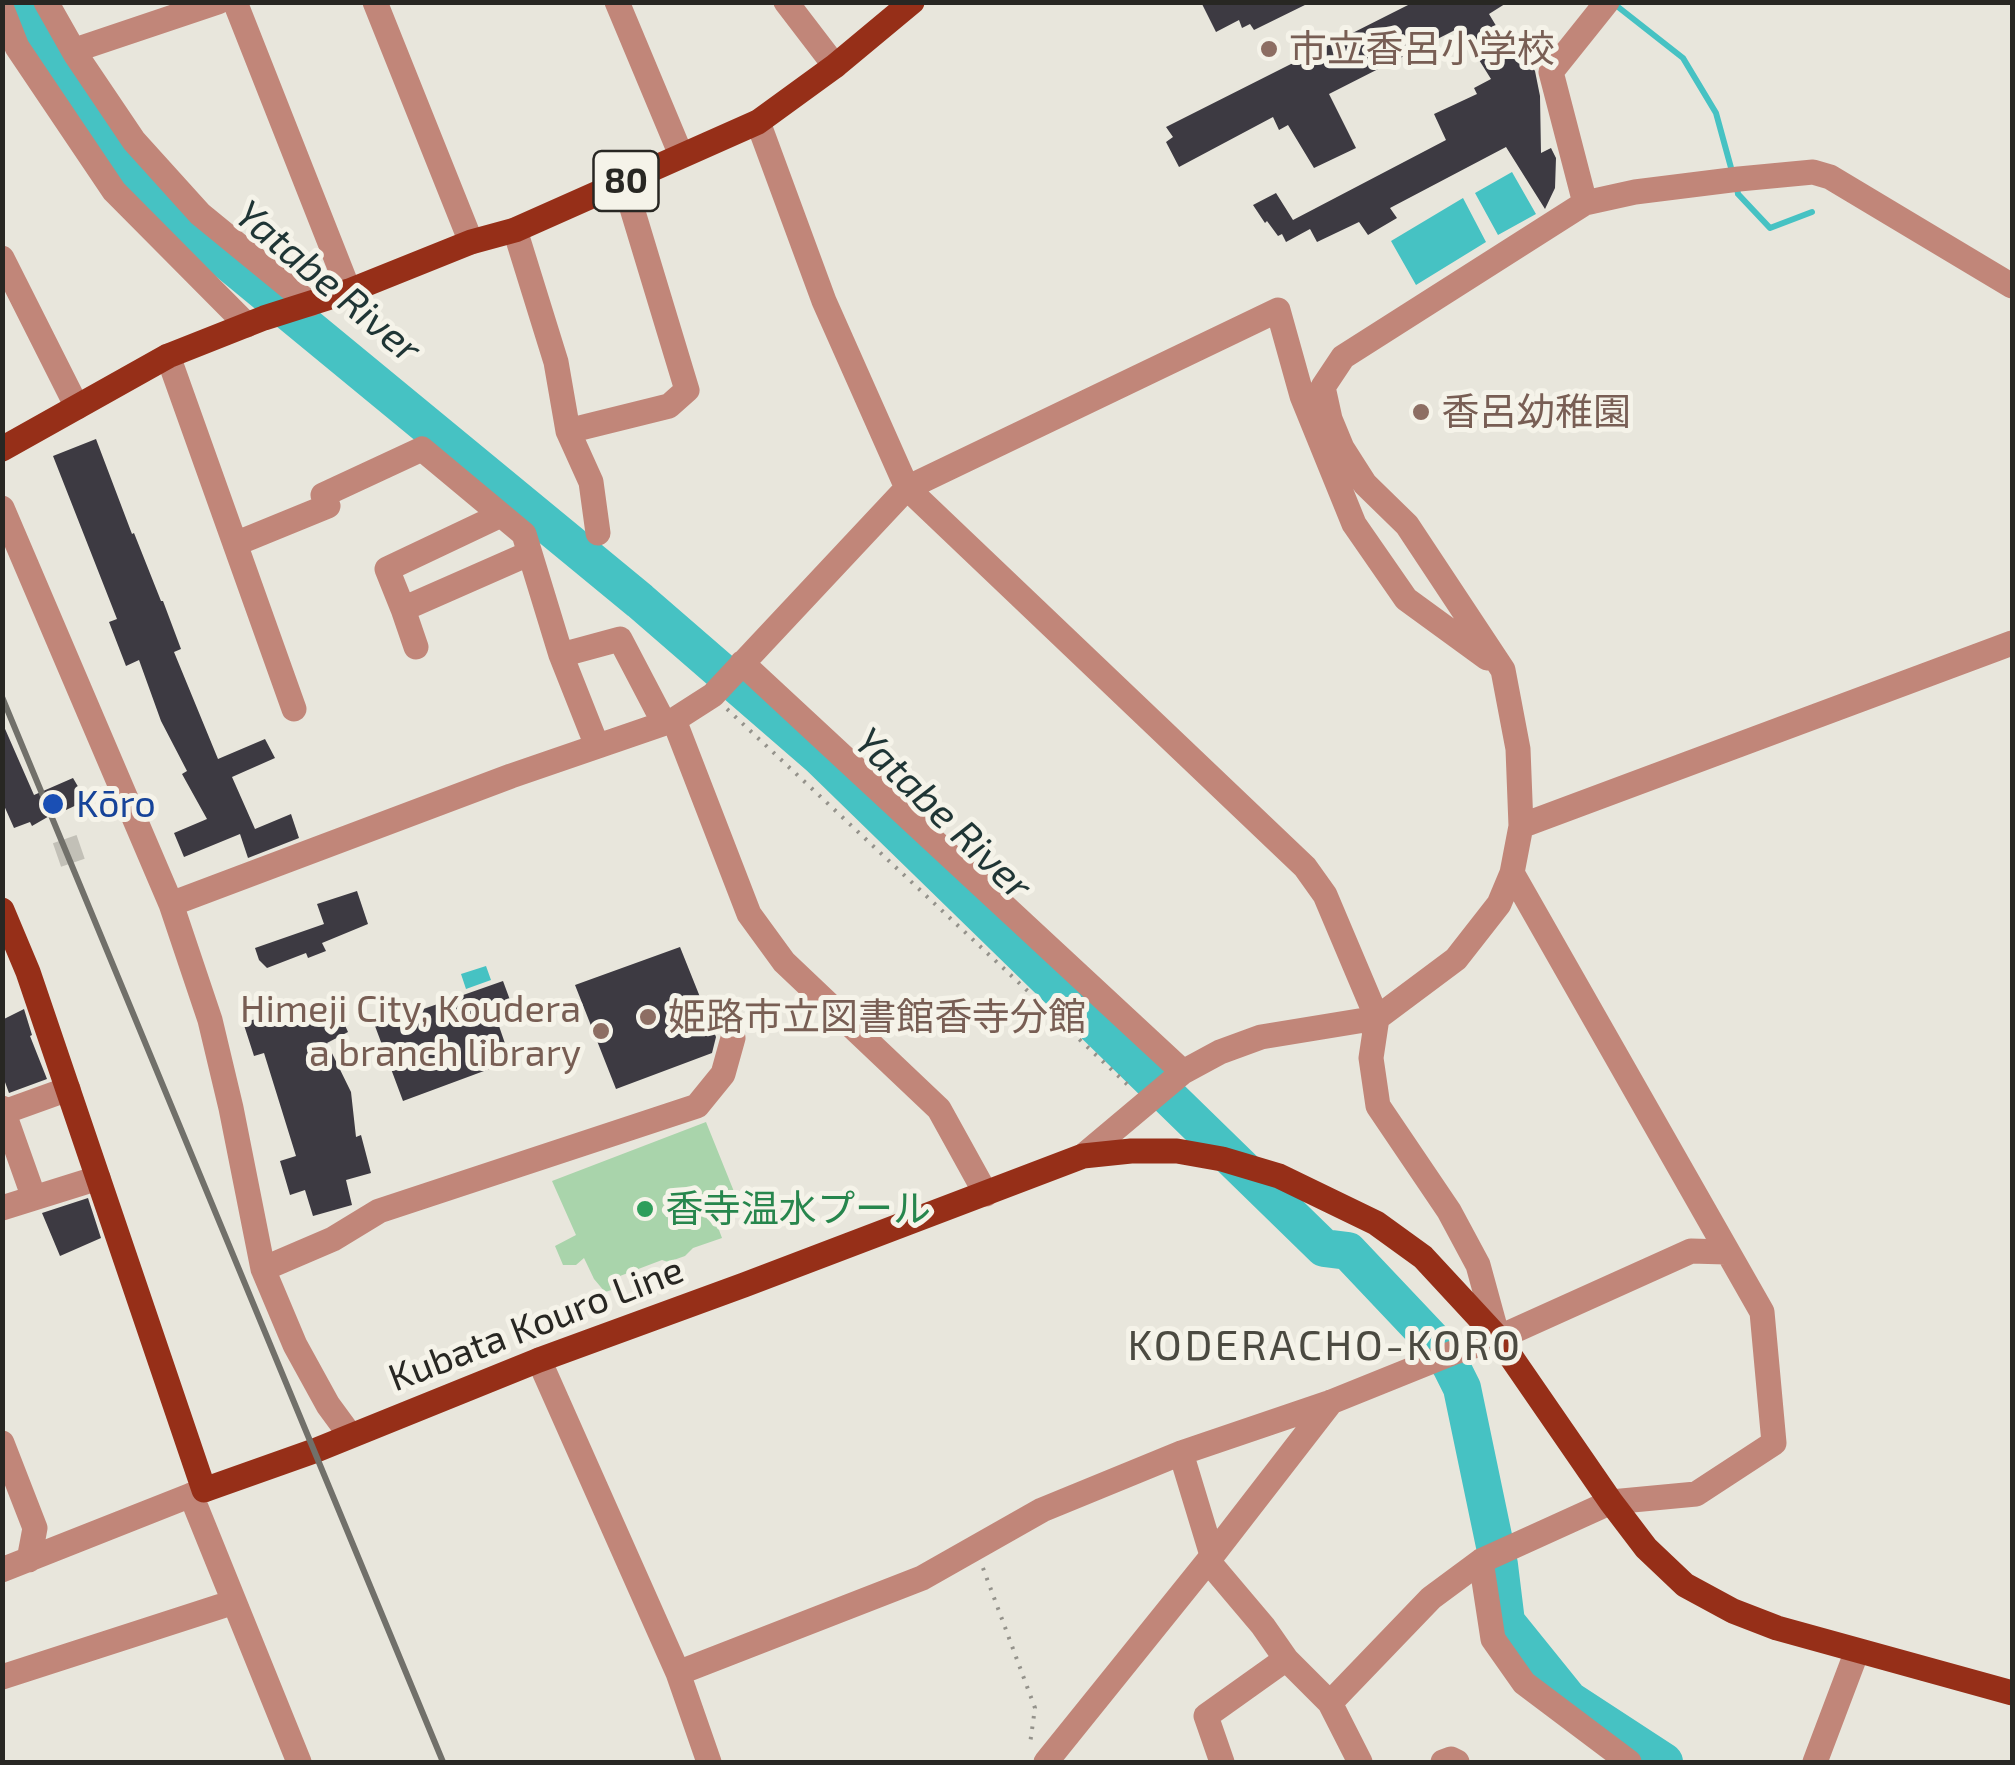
<!DOCTYPE html>
<html>
<head>
<meta charset="utf-8">
<style>
	body { margin:0 }
	#map { position:relative; width:2015px; height:1765px; overflow:hidden; background:#e8e6dc; font-family:"Exo 2",sans-serif }
	canvas { display:block }
	.frame { position:absolute; inset:0; border:5px solid #282723; pointer-events:none }
</style>
</head>
<body>
<div id="map">
<canvas width="2015" height="1765"></canvas>
<div class="frame"></div>
</div>
<script>
const g = document.querySelector('canvas').getContext('2d');
g.lineJoin = 'round';
function fill(path, color) { g.fillStyle = color; g.fill(path, 'evenodd'); }
const poly = rows => new Path2D(rows.map(r => 'M' + r).join(''));
function stroke(path, color, width, dash) { g.strokeStyle = color; g.lineWidth = width; g.lineCap = dash ? 'butt' : 'round'; g.setLineDash(dash || []); g.stroke(path); }
function write(font, color, halo, rows, align = 'center') {
  g.font = font + ' "Exo 2","Noto Sans JP",sans-serif'; g.lineWidth = 10; g.setLineDash([]); g.textBaseline = 'middle'; g.strokeStyle = halo; g.fillStyle = color; for (const [text, x, y, turn = 0] of rows) {
    g.save(); g.translate(x, y); g.rotate((+turn || 0) * Math.PI / 180); g.textAlign = isNaN(turn) ? turn : align; if (halo) g.strokeText(text, 0, 0); g.fillText(text, 0, 0); g.restore();
  }
}
const green = poly([
	[706,1122,739,1204,713,1214,722,1238,693,1248,685,1256,668,1262,662,1260,612,1279,618,1288,605,1292,594,1279,584,1258,576,1265,563,1265,555,1246,576,1235,552,1181]
]);
const water = poly([
	[1512,172,1536,214,1498,235,1475,193],
	[1463,198,1486,242,1416,285,1391,241],
	[486,966,491,980,466,989,461,974]
]);
const stream = poly([
	[1613,3,1683,58,1716,113,1733,175],
	[1737,187,1738,194,1770,228,1812,212]
]);
const river = poly([
	[28,2,78,97,124,168,204,242,640,601,820,757,1324,1248,1348,1251,1436,1344,1451,1366,1462,1388,1499,1565,1506,1622,1569,1700,1664,1762]
]);
const building = poly([
	[1201,2,1311,2,1254,30,1250,24,1242,28,1239,20,1216,32],
	[1414,2,1508,2,1489,14,1519,64,1527,59,1535,71,1540,96,1541,153,1551,148,1556,158,1555,188,1545,209,1506,147,1390,208,1397,218,1368,235,1359,222,1317,242,1310,229,1286,242,1282,234,1278,236,1267,221,1265,223,1253,205,1276,193,1293,220,1446,140,1434,114,1477,94,1474,88,1491,79,1459,28,1329,94,1356,148,1314,168,1288,125,1279,130,1273,117,1179,167,1166,142,1173,137,1166,127],
	[96,439,132,534,134,533,161,601,163,601,181,649,174,652,218,759,265,739,275,758,232,777,255,829,291,814,299,838,248,858,240,834,184,857,174,833,207,819,182,774,187,771,161,721,139,660,126,666,109,622,117,619,53,456],
	[2,722,34,795,73,778,83,795,81,796,83,802,66,810,65,807,32,826,30,822,14,828,2,801],
	[357,891,368,924,322,943,326,951,308,958,306,953,267,968,259,960,255,948,324,924,317,904],
	[680,947,716,1037,712,1053,616,1089,575,985],
	[503,981,517,1019,499,1026,511,1061,403,1101,375,1026],
	[335,1003,348,1032,327,1043,351,1092,356,1137,361,1135,371,1173,346,1180,352,1205,313,1216,305,1190,290,1195,280,1161,296,1156,264,1053,254,1056,243,1022,283,1013,288,1024],
	[24,1009,32,1035,30,1036,47,1079,9,1093,2,1074,2,1020],
	[88,1198,101,1238,60,1256,42,1213]
]);
const minorTunnel = poly([
	[57,855,86,845]
]);
const path = poly([
	[727,709,1129,1086],
	[983,1568,1035,1708,1030,1744]
]);
const minor = poly([
	[46,2,76,55,134,141,200,214,310,304],
	[235,2,349,291],
	[375,2,471,242],
	[617,2,681,155],
	[786,2,835,66],
	[2,9,17,47,114,191,247,325],
	[81,48,218,2],
	[758,122,824,301,907,488,1305,867,1325,895,1377,1018,1371,1058,1378,1106,1449,1211,1478,1265,1498,1338],
	[1585,203,1551,72,1607,2],
	[515,230,556,362,568,431,669,406,687,390,624,182],
	[2,258,77,407],
	[168,356,294,709],
	[568,431,591,482,598,533],
	[2,508,171,904,210,1020,231,1108,263,1269,295,1345,328,1405,350,1435],
	[501,515,387,569,403,609,528,554],
	[235,544,328,506,323,495,422,449,524,534,561,655,597,746],
	[403,609,416,647],
	[561,655,620,639,664,723],
	[742,663,1183,1072],
	[674,720,749,914,784,962,939,1109,986,1194],
	[1521,826,2012,643],
	[171,904,511,776,674,720,713,695,907,488,1278,310,1302,396,1354,524,1406,599,1487,658],
	[2,1108,34,1198],
	[4,1112,68,1089],
	[1083,1156,1183,1072,1220,1052,1261,1037,1377,1018,1456,959,1499,904,1512,873,1521,826,1518,749,1503,670,1407,525,1365,484,1342,448,1330,419,1323,387,1343,357,1585,203,1635,192,1739,179,1813,172,1830,177,2012,286],
	[2,1208,98,1178],
	[263,1269,333,1239,379,1211,697,1106,723,1074,733,1038],
	[539,1360,678,1673,709,1762],
	[2,1443,35,1528,29,1560],
	[1181,1453,1212,1555],
	[191,1495,299,1762],
	[1208,1561,1263,1626,1286,1659,1330,1703,1360,1762],
	[1481,1561,1493,1639,1524,1683,1629,1762],
	[2,1570,204,1490],
	[678,1673,922,1578,1042,1510,1181,1453,1331,1402,1455,1352,1498,1338,1691,1251,1726,1252],
	[2,1677,234,1602],
	[1330,1703,1431,1598,1481,1561,1611,1502,1696,1494,1774,1443,1762,1312,1512,873],
	[1046,1762,1208,1561,1331,1402],
	[1222,1762,1206,1716,1286,1659],
	[1443,1762,1451,1759,1457,1762],
	[1815,1762,1857,1651]
]);
const major = poly([
	[2,449,168,356,264,318,349,291,471,242,515,230,758,122,835,66,912,2],
	[2,910,28,972,204,1490,314,1451,539,1360,744,1285,1083,1156,1131,1151,1177,1151,1222,1159,1279,1176,1376,1223,1423,1257,1498,1338,1611,1502,1646,1548,1685,1585,1733,1611,1777,1628,2012,1693]
]);
const rail = poly([
	[2,697,443,1762]
]);
const markers = [
	[1269,49,10,"#8d6e63"],
	[1421,412,10,"#8d6e63"],
	[53,804,12,"#1a4fb4"],
	[648,1017,10,"#8d6e63"],
	[601,1031,10,"#8d6e63"],
	[645,1209,10,"#2e9e5b"]
];
const shields = [
	[626,181,65]
];
const shieldNames = [
	["80",626,181]
];
const educationNames = [
	["市立香呂小学校",1289,49],
	["香呂幼稚園",1441,412],
	["Himeji City, Koudera",581,1009,"right"],
	["a branch library",581,1053,"right"],
	["姫路市立図書館香寺分館",668,1017]
];
const transitNames = [
	["Kōro",76,804]
];
const leisureNames = [
	["香寺温水プール",665,1209]
];
const streetNames = [
	["Kubata Kouro Line",536,1324,-21]
];
const waterNames = [
	["Yatabe River",328,282,40],
	["Yatabe River",943,814,44]
];
const quarterNames = [
	["KODERACHO-KORO",1325,1346]
];
fill(green, '#a9d4ab');
fill(water, '#46c2c3');
stroke(stream, '#46c2c3', 6);
stroke(river, '#46c2c3', 38);
fill(building, '#3d3a42');
stroke(minorTunnel, '#c2c0b7', 25, [25, 12]);
stroke(path, '#94928b', 4, [2.5, 8]);
stroke(minor, '#c18679', 25);
stroke(major, '#962f18', 25);
stroke(rail, '#71706a', 6);
for (const [x, y, r, color] of markers) { const dot = new Path2D(); dot.arc(x, y, r, 0, 2 * Math.PI); g.fillStyle = color; g.fill(dot); stroke(dot, '#f5f3e9', 4); }
for (const [x, y, w] of shields) { const box = new Path2D(); box.roundRect(x - w / 2, y - 30, w, 60, 8); g.fillStyle = '#f5f3e9'; g.fill(box); stroke(box, '#282723', 2.5); }
write('bold 35px', '#282723', null, shieldNames);
write('38px', '#785e54', '#f5f3e9', educationNames, 'left');
write('38px', '#164399', '#f5f3e9', transitNames, 'left');
write('38px', '#27864d', '#f5f3e9', leisureNames, 'left');
write('38px', '#282723', '#f5f3e9', streetNames);
write('italic 40px', '#1f3535', '#f5f3e9', waterNames);
g.letterSpacing = '2.5px';
write('42px', '#4b4a41', '#f5f3e9', quarterNames);
g.letterSpacing = '0px';
</script>
</body>
</html>
